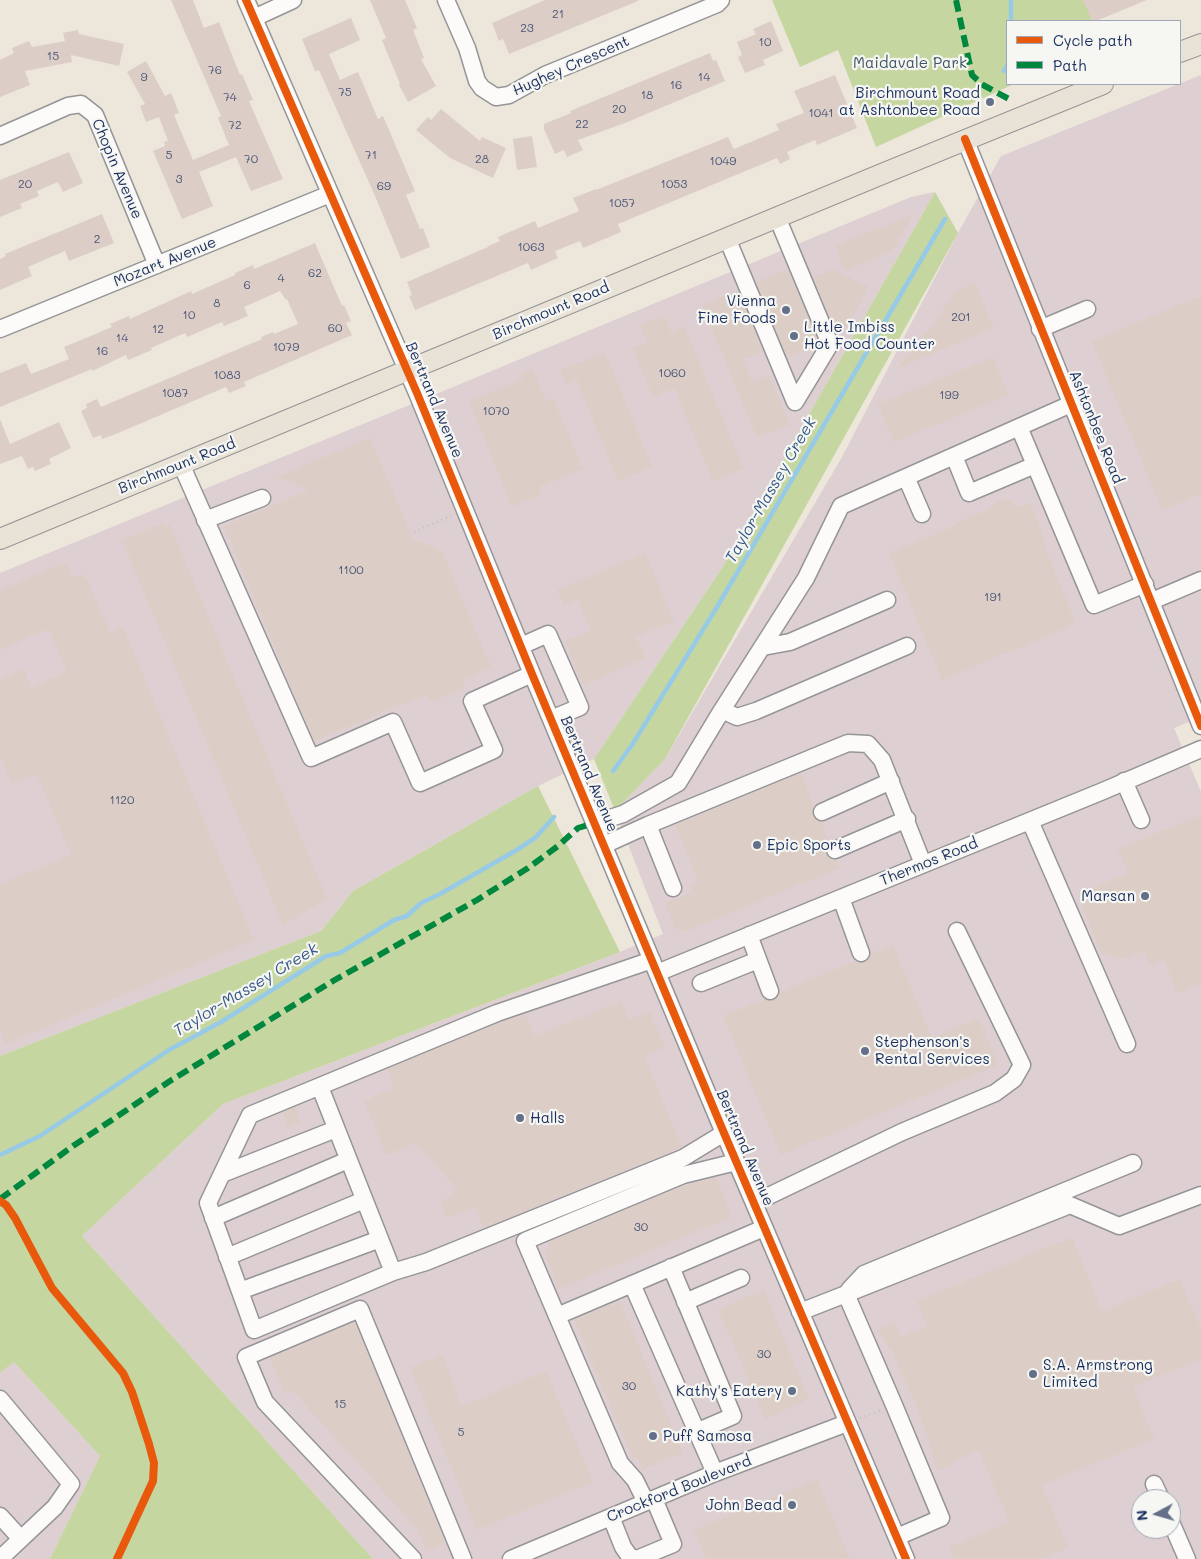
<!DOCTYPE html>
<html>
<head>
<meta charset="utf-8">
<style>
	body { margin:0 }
	#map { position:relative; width:1201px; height:1559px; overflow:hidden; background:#ede6db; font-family:Mali,sans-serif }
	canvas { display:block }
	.legend { position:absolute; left:1006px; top:20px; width:175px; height:65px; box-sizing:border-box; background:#f6f6f2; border:1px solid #9ea6b7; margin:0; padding:6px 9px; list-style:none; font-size:15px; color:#1b2f5e }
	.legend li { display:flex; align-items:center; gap:10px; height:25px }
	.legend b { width:25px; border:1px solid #9ea6b7 }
	.north { position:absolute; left:1131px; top:1489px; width:50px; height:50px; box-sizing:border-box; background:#f6f6f2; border:1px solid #9ea6b7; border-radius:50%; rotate:264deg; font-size:14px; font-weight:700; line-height:20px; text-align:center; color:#1b2f5e }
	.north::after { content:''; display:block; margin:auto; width:18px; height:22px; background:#646f8a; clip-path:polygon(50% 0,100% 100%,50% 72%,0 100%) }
</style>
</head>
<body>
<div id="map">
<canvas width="1201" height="1559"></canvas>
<ul class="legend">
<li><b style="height:6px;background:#e8590c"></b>Cycle path</li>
<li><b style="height:6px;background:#00873e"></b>Path</li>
</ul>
<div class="north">N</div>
</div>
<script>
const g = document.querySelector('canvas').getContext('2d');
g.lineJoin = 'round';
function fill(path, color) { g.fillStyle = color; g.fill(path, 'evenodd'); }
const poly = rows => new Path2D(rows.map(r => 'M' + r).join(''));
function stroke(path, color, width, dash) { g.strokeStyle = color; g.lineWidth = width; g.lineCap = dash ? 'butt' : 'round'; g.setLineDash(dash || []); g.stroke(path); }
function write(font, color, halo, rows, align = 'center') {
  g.font = font + ' Mali,sans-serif'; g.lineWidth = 4.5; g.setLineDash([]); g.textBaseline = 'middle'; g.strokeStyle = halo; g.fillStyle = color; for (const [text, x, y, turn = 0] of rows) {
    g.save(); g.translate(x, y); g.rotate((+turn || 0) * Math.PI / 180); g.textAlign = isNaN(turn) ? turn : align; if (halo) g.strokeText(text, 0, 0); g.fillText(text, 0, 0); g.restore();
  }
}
const industrial = poly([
	[1201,75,1201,717,1174,728,1201,792,1201,1559,373,1559,82,1236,223,1104,620,952,663,934,615,811,665,759,842,457,958,233,1001,156],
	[1141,1499,1171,1499,1171,1529,1141,1529],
	[935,192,722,568,594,759,538,786,353,891,321,931,0,1056,0,573,441,392,911,197],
	[14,1362,100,1456,50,1559,0,1559,0,1373]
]);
const green = poly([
	[772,0,1090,0,1098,21,1007,21,1007,84,1014,84,876,147,838,50,800,67],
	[935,192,958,233,665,759,615,811,594,759,722,568],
	[538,786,620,952,223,1104,82,1236,373,1559,50,1559,100,1456,14,1362,0,1373,0,1056,321,931,353,891]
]);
const stream = poly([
	[1011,21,1011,0],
	[1004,71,1007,66],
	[613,771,632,745,717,607,945,219],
	[0,1155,40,1136,169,1050,221,1022,326,956,340,953,394,920,407,916,421,903,440,894,515,851,535,838,554,817]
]);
const building = poly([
	[171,0,193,0,204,28,219,22,240,75,242,74,253,100,249,101,283,179,251,191,236,157,199,172,213,206,182,219,153,151,165,146,164,142,168,141,159,117,146,122,140,106,145,104,127,72,146,61,165,96,171,93,179,113,174,115,193,160,229,145,218,118,221,116],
	[370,0,405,0,417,28,413,30,424,58,421,59,436,86,408,102,399,85,400,84,382,40,386,38],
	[545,0,638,0,638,1,509,54,503,39,499,41,492,23],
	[1083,0,1147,0,1096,21,1092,21],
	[351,18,360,40,329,54,340,80,358,72,378,119,383,116,415,191,406,195,420,229,423,228,430,247,401,259,375,196,319,70,315,71,302,39],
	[771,21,783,51,763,60,765,65,745,73,738,57,742,55,737,42,756,34,753,29],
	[78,30,79,34,124,44,119,66,71,55,72,62,25,71,30,85,0,97,0,60,14,53,12,48,29,41,32,47,65,41,63,33],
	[710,53,713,61,716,60,725,81,625,123,578,140,583,150,567,157,564,150,555,154,544,129,544,124,571,113,570,111],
	[835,75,857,128,817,145,815,140,787,152,790,159,780,164,777,158,618,224,621,232,583,248,580,241,555,251,558,258,531,270,528,263,415,310,409,296,412,295,407,282,488,247,488,246,500,241,498,237,535,221,538,228,579,211,573,198,596,189,596,190,728,137,734,149,779,130,776,124,804,113,794,91],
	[441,109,480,141,482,137,506,148,493,178,450,158,416,130,428,117,431,120],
	[532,136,537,167,517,170,513,139],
	[69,152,83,183,63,192,58,182,37,191,39,196,20,204,22,208,0,217,0,180],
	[102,214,114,243,69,261,65,251,28,267,32,276,0,290,0,259,6,256,5,254],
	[914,214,892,251,845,271,835,246],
	[315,243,342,306,344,305,351,321,346,323,352,335,244,382,246,386,229,393,226,387,116,434,102,439,101,435,93,438,81,411,87,408,86,404,97,399,101,407,262,339,261,337,273,332,274,334,298,324,287,299,286,300,280,291,244,307,248,316,224,326,222,322,187,337,185,333,151,348,152,350,128,360,126,355,92,371,92,369,0,407,0,373,26,363,31,374,69,359,64,347,112,327,110,324,129,316,130,319,191,291,192,294,235,275,235,273,253,265,254,269],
	[788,269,819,343,817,346,790,357,789,353,786,354,756,282],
	[833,269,868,287,849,324,835,330,813,277],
	[975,283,994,328,896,369,919,342,923,334,928,332,955,292],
	[738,290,763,352,743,360,752,382,769,375,790,424,757,438,702,305],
	[1201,296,1201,494,1162,510,1092,341],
	[664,316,671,332,684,326,744,469,713,481,674,388,653,397,632,348,647,342,640,325],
	[605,352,652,467,618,481,577,380,566,385,560,370],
	[993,357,1009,395,894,442,878,404],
	[533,369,546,401,553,398,583,469,539,487,542,495,512,507,469,401,523,379,520,374],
	[0,419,10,444,59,422,71,448,49,459,51,464,35,471,33,467,28,469,22,456,0,464],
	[370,438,413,539,442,551,491,667,462,680,465,688,430,702,427,694,314,741,224,526,309,490,276,477],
	[1000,500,1010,500,1019,507,1030,503,1046,542,1043,543,1076,624,942,680,889,553,957,525,956,523,990,509,994,503],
	[164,523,166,527,170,525,327,899,283,925,122,540],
	[645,553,674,621,636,637,646,658,583,685,565,641,591,631,577,599,564,605,557,590],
	[66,562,73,578,83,574,86,579,87,579,110,633,123,627,254,940,6,1044,0,1029,0,884,71,855,37,774,12,784,0,755,0,679,24,669,31,687,67,672,49,629,0,650,0,590],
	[801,773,814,806,812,811,813,816,816,820,821,822,829,842,825,848,826,853,829,858,837,860,840,868,687,931,683,931,675,928,665,903,692,892,689,885,699,882,675,825],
	[1201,815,1201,983,1177,993,1164,960,1150,966,1144,951,1125,959,1102,954,1082,906,1095,887,1128,873,1118,849],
	[893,945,932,1038,979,1018,998,1065,781,1155,723,1016,764,999,769,1001,774,1000,778,997,780,992,855,961,860,963,865,962,869,959,871,954],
	[621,1001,629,1019,649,1011,665,1047,644,1056,682,1147,484,1228,475,1207,447,1218,441,1203,457,1189,416,1143,386,1155,364,1101,394,1088,387,1069,501,1022,525,1014,535,1036],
	[295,1107,301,1122,287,1128,283,1112],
	[716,1177,732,1217,559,1289,545,1254,549,1242,686,1185],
	[1072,1237,1102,1311,1180,1279,1201,1329,1201,1359,1133,1387,1154,1439,1042,1485,1068,1548,1042,1559,954,1559,949,1547,1009,1522,979,1451,953,1462,954,1464,937,1471,927,1435,912,1396,893,1354,878,1329,895,1322,901,1337,927,1326,917,1301],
	[764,1290,809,1399,765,1419,718,1309],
	[620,1301,683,1453,642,1470,637,1457,633,1459,574,1320],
	[355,1322,445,1543,426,1551,417,1529,293,1391,285,1394,270,1358],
	[442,1354,462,1406,546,1371,593,1482,477,1530,410,1368],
	[817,1479,850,1559,706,1559,694,1530]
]);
const path = poly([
	[414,532,451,516],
	[860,1418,881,1410]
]);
const minor = poly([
	[246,0,417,393,532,674,724,1133,906,1559],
	[446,0,467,48,477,81,482,88,496,97,509,95,545,75,717,4,721,0],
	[254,18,293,0],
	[0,136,68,106,81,104,95,115,157,265],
	[965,139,1201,726],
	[727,238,795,402,830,344,777,217],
	[0,329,330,194],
	[1040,329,1087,309],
	[1019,427,1094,605,1145,584],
	[954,456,969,493,1035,465],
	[181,464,311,758,393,722,420,783,494,750,472,701,532,674],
	[906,477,922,514],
	[205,520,262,498],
	[1152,601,1201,580],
	[521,646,548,634,580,707,551,719],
	[763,647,790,642,887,600],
	[722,710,737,717,756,711,907,646],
	[1124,781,1141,820],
	[822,812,891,781],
	[1030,821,1127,1044],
	[594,823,623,814,678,783,722,710,806,578,841,506,1071,404],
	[648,825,673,888],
	[604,845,648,825,848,743,868,744,882,760,923,864],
	[835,850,907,819],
	[841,898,861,953],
	[749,935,770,991],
	[657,973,1103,791,1201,749],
	[701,983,758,960],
	[320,1087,393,1272,254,1330,208,1203,250,1115,497,1013,652,960],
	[222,1174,336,1129],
	[754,1203,902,1132,995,1093,1014,1079,1022,1065,957,931],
	[213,1218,348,1160],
	[227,1257,364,1200],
	[671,1267,733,1416,696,1432],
	[393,1272,426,1262,683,1158,724,1133],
	[632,1284,715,1473],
	[849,1290,864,1274,1133,1163],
	[240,1291,380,1239],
	[846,1294,1070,1205,1119,1226,1201,1195],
	[685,1302,741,1278],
	[800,1312,846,1294,894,1405,941,1518,897,1537],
	[557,1316,525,1241,683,1175,736,1162],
	[0,1399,71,1484,55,1507,5,1554,2,1559],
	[1154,1484,1161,1499],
	[646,1502,635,1480,620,1463,557,1316,764,1228],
	[0,1516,21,1539],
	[611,1517,623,1547,630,1557,637,1559,673,1544,654,1499],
	[1171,1522,1187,1559],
	[413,1559,265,1402,246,1357,360,1309,463,1559],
	[511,1559,715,1473,847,1423]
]);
const major = poly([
	[1180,52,1201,44],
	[0,539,882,174,1103,84]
]);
const quiet = poly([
	[956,0,972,75,983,85,1009,99],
	[0,1199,73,1146,170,1081,333,981,477,900,528,868,558,846,578,828,594,823]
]);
const cycleway = poly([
	[246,0,417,393,532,674,724,1133,906,1559],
	[965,139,1201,726],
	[0,1201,6,1205,15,1218,52,1288,123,1373,132,1392,149,1444,154,1463,153,1481,117,1559]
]);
const markers = [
	[990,102,5,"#646f8a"],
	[786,310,5,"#646f8a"],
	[794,336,5,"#646f8a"],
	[757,845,5,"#646f8a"],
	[1145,896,5,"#646f8a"],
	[865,1051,5,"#646f8a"],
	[520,1118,5,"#646f8a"],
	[1033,1374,5,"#646f8a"],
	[792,1391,5,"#646f8a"],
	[653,1436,5,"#646f8a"],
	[792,1505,5,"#646f8a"]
];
const numberNames = [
	["21",558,14],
	["23",527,28],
	["10",765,42],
	["15",53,56],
	["76",215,70],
	["9",144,77],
	["14",704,77],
	["16",676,85],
	["75",345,92],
	["18",647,95],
	["74",230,97],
	["20",619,109],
	["1041",821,113],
	["22",582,124],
	["72",235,125],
	["5",169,155],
	["71",371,155],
	["70",251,159],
	["28",482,159],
	["1049",723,161],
	["3",179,179],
	["20",25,184],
	["1053",674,184],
	["69",384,186],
	["1057",622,203],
	["2",97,239],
	["1063",531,247],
	["62",315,273],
	["4",281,278],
	["6",247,285],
	["8",217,303],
	["10",189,315],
	["201",961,317],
	["60",335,328],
	["12",158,329],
	["14",122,338],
	["1079",286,347],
	["16",102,351],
	["1060",672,373],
	["1083",227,375],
	["1087",175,393],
	["199",949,395],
	["1070",496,411],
	["1100",351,570],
	["191",993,597],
	["1120",122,800],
	["30",641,1227],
	["30",764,1354],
	["30",629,1386],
	["15",340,1404],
	["5",461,1432]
];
const parkNames = [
	["Maidavale Park",910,63]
];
const streetNames = [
	["Hughey Crescent",571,66,-24],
	["Chopin Avenue",117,169,67],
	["Mozart Avenue",165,262,-22],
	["Birchmount Road",551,311,-23],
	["Bertrand Avenue",434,400,67],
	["Ashtonbee Road",1096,427,68],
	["Birchmount Road",177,466,-22],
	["Bertrand Avenue",589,774,67],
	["Thermos Road",929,862,-22],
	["Bertrand Avenue",745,1148,67],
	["Crockford Boulevard",679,1489,-22]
];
const poiNames = [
	["Birchmount Road",980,93,"right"],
	["at Ashtonbee Road",980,110,"right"],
	["Vienna",776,301,"right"],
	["Fine Foods",776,318,"right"],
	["Little Imbiss",804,327],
	["Hot Food Counter",804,344],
	["Epic Sports",767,845],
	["Marsan",1135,896,"right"],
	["Stephenson's",875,1042],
	["Rental Services",875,1059],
	["Halls",530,1118],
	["S.A. Armstrong",1043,1365],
	["Limited",1043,1382],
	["Kathy's Eatery",782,1391,"right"],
	["Puff Samosa",663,1436],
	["John Bead",782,1505,"right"]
];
const waterNames = [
	["Taylor-Massey Creek",771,490,-60],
	["Taylor-Massey Creek",246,990,-31]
];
fill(industrial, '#decfd2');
fill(green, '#c6d6a1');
stroke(stream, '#96cae6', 4.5);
fill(building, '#dccec7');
stroke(minor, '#959597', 19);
stroke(major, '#959597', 22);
stroke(path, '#c0c1c3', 2.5, [1, 4]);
stroke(minor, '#fcfbfa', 16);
stroke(major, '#e9e2d6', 20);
stroke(quiet, '#00873e', 6, [12, 6]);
stroke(cycleway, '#e8590c', 8);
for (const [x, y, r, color] of markers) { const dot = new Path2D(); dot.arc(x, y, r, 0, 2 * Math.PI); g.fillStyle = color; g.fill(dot); stroke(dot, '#f6f6f2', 2); }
write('12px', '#4b5778', null, numberNames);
write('15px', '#3e5563', '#f6f6f2', parkNames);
write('15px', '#1b2f5e', '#f6f6f2', streetNames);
write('15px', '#1b2f5e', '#f6f6f2', poiNames, 'left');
write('italic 16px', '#355a88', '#f6f6f2', waterNames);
</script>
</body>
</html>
